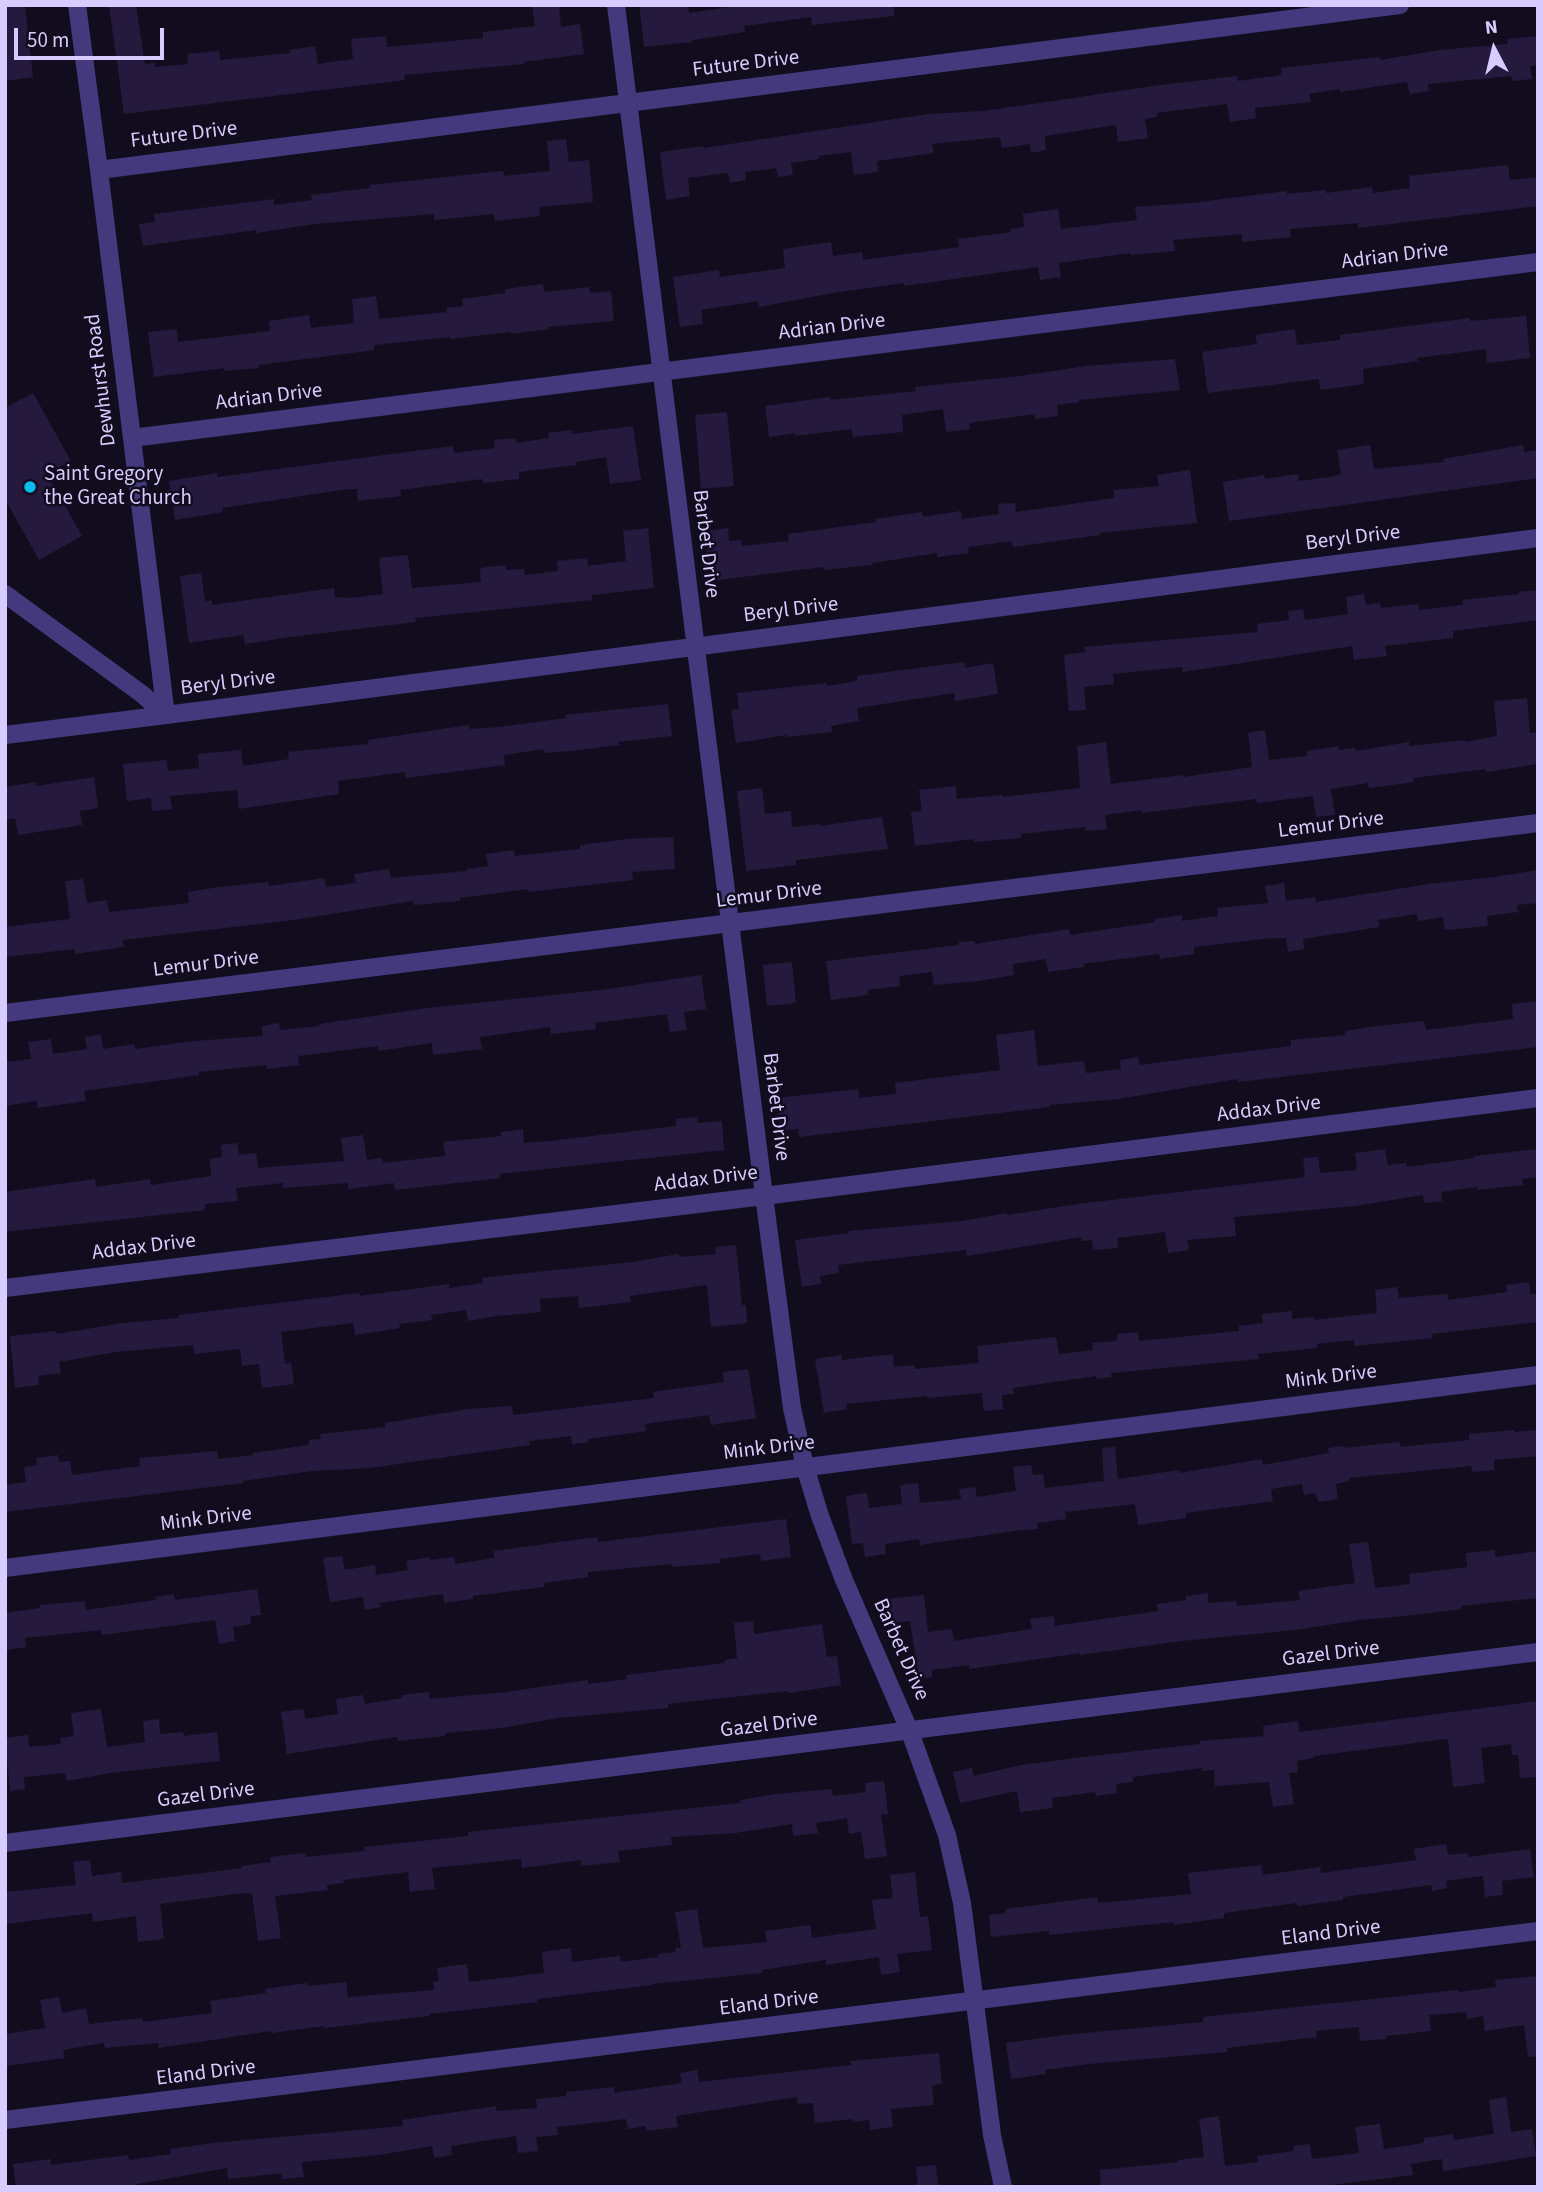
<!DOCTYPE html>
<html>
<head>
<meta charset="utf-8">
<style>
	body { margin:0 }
	#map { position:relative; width:1543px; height:2192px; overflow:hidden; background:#120d1e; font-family:"Source Sans 3",sans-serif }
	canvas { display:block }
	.frame { position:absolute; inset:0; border:7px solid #d7ccfd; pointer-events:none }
	.north { position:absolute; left:1459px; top:14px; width:70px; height:70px; -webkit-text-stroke:5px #120d1e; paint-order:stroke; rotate:353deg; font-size:19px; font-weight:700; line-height:28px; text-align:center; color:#d7ccfd }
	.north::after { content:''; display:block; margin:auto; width:24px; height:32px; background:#d7ccfd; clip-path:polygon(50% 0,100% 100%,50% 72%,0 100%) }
	.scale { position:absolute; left:14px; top:28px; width:150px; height:32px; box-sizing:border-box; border:4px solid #d7ccfd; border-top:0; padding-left:9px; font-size:21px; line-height:24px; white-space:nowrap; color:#d7ccfd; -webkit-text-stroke:5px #120d1e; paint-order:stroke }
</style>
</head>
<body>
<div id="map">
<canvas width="1543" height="2192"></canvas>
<div class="frame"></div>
<div class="north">N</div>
<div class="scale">50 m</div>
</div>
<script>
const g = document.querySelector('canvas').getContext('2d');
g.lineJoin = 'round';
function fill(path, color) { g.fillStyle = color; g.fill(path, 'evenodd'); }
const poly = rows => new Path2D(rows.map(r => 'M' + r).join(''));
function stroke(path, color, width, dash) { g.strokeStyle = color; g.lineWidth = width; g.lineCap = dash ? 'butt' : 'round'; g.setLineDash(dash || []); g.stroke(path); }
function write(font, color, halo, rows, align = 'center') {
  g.font = font + ' "Source Sans 3",sans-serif'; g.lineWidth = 5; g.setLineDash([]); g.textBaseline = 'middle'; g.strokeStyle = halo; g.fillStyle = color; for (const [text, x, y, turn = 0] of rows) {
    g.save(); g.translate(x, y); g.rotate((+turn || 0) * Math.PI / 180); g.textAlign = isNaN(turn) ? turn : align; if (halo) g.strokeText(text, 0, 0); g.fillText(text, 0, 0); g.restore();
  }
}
const building = poly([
	[5,5,25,5,33,77,5,81],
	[109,5,136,5,145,64,155,63,155,67,188,64,187,54,219,51,220,60,290,53,289,50,315,46,318,64,353,59,351,39,386,36,387,47,483,38,483,32,535,26,532,5,559,5,561,27,580,24,584,54,524,62,524,64,404,75,405,80,124,114],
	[639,5,688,5,689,13,743,5,894,5,894,16,812,25,811,17,744,26,745,32,692,40,692,42,644,47],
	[1538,36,1538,65,1530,66,1532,79,1512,81,1511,76,1428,84,1429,91,1410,94,1407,82,1340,92,1340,89,1309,94,1311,102,1255,108,1256,118,1230,122,1227,104,1157,113,1157,117,1145,119,1148,138,1118,142,1116,125,1045,136,1046,150,1031,153,1030,144,1002,148,1000,137,932,144,934,153,877,161,878,172,854,175,851,152,819,156,819,159,791,163,793,175,778,177,776,168,745,172,746,180,730,183,728,173,688,178,690,196,666,200,660,152,704,146,704,148,928,114,983,111,1040,103,1160,85,1237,76,1238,81,1282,75,1281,68,1380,57,1381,60,1439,50,1508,44,1507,39],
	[566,139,569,162,589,160,593,202,539,207,540,216,495,221,494,214,434,220,434,214,315,224,256,233,256,230,143,246,139,224,155,222,154,214,274,199,274,205,312,200,311,195,370,188,370,185,503,171,504,176,550,171,547,141],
	[1508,165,1510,180,1538,177,1538,206,1358,228,1358,223,1290,229,1291,237,1242,242,1242,234,1173,240,1175,251,1130,255,1130,253,1059,263,1061,277,1040,280,1038,267,904,286,904,283,838,292,759,307,758,301,701,310,703,324,680,327,673,277,719,270,720,277,785,268,783,249,831,242,833,256,862,252,863,260,959,247,958,239,1011,232,1011,229,1024,227,1023,214,1058,209,1061,229,1137,220,1135,207,1192,203,1287,191,1287,194,1326,190,1326,193,1372,187,1373,193,1410,188,1409,176],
	[543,284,544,292,589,287,590,293,611,291,614,321,549,327,549,329,511,334,510,332,450,339,450,337,374,345,374,350,259,365,259,368,224,371,224,368,154,377,148,332,177,329,178,342,270,331,269,321,309,315,311,328,354,323,352,299,376,296,379,319,447,312,446,308,463,306,462,299,505,293,505,289],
	[1526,316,1530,358,1487,363,1486,349,1417,358,1418,361,1363,369,1364,384,1320,390,1319,379,1208,393,1202,352,1257,344,1255,335,1295,329,1297,345,1340,340,1340,335,1470,318,1470,321],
	[1175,359,1180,390,1079,400,1079,402,1057,405,1058,416,1035,419,1035,414,969,423,970,429,946,432,943,409,902,415,903,432,853,437,852,429,795,436,795,433,769,437,765,406,830,397,831,400,916,391,915,387,1020,376,1086,366],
	[33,393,71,461,47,474,82,536,39,560,5,499,5,408],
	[727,412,734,486,701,489,695,415],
	[633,426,641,480,610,484,606,457,576,462,576,465,519,472,519,479,483,483,482,479,400,490,401,496,358,501,357,489,348,489,222,508,223,512,175,520,169,481,217,473,217,477,453,446,454,453,495,448,494,440,515,438,516,443,549,438,548,433,572,430,572,434],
	[1370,445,1374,469,1444,462,1443,459,1523,445,1524,452,1538,450,1538,478,1229,521,1223,482,1264,475,1265,479,1298,474,1299,481,1331,477,1341,474,1337,450],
	[1190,470,1197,523,1099,533,1100,535,1013,547,1012,541,968,547,969,553,937,557,937,553,872,563,872,565,824,570,823,567,710,581,705,531,728,528,729,541,741,540,742,546,789,541,788,534,876,522,875,519,922,512,923,517,961,511,962,519,999,514,998,504,1015,503,1016,512,1114,498,1114,490,1159,486,1157,475],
	[648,528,654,588,592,595,592,600,415,618,416,622,290,637,245,644,243,635,189,643,180,576,201,573,205,601,212,600,212,605,334,588,335,597,350,598,383,594,379,558,408,555,412,588,481,582,480,568,506,565,506,570,524,569,525,575,558,571,557,561,587,558,588,566,626,561,623,531],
	[1538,590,1538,620,1453,631,1453,638,1385,646,1387,656,1354,660,1352,646,1183,672,1182,667,1113,674,1114,684,1084,687,1086,710,1069,711,1064,655,1085,652,1084,647,1258,632,1257,624,1289,620,1288,611,1303,609,1305,620,1348,614,1346,597,1364,594,1366,605,1380,603,1381,608,1418,604,1419,610,1463,605,1463,600,1519,594,1519,592],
	[964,662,965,668,993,663,998,694,955,701,954,693,857,708,859,721,831,726,832,732,787,737,787,735,736,743,731,710,739,709,737,693,827,683,827,686,857,681,857,676],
	[1527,698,1530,733,1538,732,1538,764,1486,772,1486,769,1413,778,1414,782,1369,788,1368,783,1331,789,1335,815,1316,817,1313,796,1257,803,1256,799,1142,813,1142,810,1105,815,1107,829,1086,831,1085,827,1021,834,1021,838,974,842,973,839,915,846,911,812,922,811,919,790,956,786,957,799,1003,795,1003,797,1080,788,1077,746,1106,742,1111,784,1183,775,1183,777,1252,767,1248,733,1265,730,1269,760,1307,756,1307,751,1339,746,1339,750,1355,748,1356,751,1409,742,1409,746,1465,740,1465,742,1497,736,1494,701],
	[668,704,672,736,618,742,619,745,570,751,544,753,543,749,504,755,505,765,406,778,405,772,338,781,339,794,239,809,237,790,170,796,172,809,152,811,151,798,127,801,123,764,166,760,168,771,199,768,198,754,241,750,243,766,289,759,288,752,368,744,368,740,469,725,470,729,500,727,566,718,565,715],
	[94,777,98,808,80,811,82,825,18,835,15,818,5,820,5,787,36,782,36,786],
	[762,788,765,814,791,811,792,827,820,824,820,826,882,817,888,849,796,860,796,865,746,871,737,791],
	[673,837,675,869,632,872,633,880,528,892,528,889,460,898,460,901,414,905,413,901,293,920,123,940,124,947,75,954,74,949,5,957,5,927,70,919,65,881,83,879,87,903,107,900,109,912,189,903,188,892,219,887,268,882,269,886,324,878,326,887,356,883,354,874,389,869,391,878,467,871,467,869,488,866,486,854,514,850,515,856,580,849,580,845,628,839],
	[1538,870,1538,903,1517,905,1518,912,1487,916,1488,926,1445,930,1443,917,1418,921,1417,914,1378,920,1379,927,1303,939,1304,949,1288,952,1286,938,1272,938,1194,947,1194,954,1160,959,1159,954,1083,964,1084,967,1048,972,1046,959,1013,964,1014,975,978,981,934,985,932,972,899,976,900,986,867,990,868,995,831,1000,826,961,959,945,959,942,974,941,975,944,1069,929,1070,935,1155,922,1155,919,1182,915,1182,921,1218,916,1217,908,1268,903,1265,886,1284,883,1286,901,1315,897,1316,902,1429,884,1495,877],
	[792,962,796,1003,767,1006,763,965],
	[701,975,706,1009,684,1012,687,1030,670,1032,667,1014,595,1023,596,1029,551,1034,550,1027,480,1037,482,1049,433,1055,432,1043,378,1051,378,1046,298,1056,299,1065,267,1069,266,1065,199,1072,199,1075,84,1091,86,1101,37,1108,37,1101,5,1106,5,1062,31,1059,28,1042,51,1039,53,1054,87,1049,85,1037,101,1034,103,1049,134,1044,135,1049,194,1041,263,1036,262,1026,279,1023,280,1030,320,1026,319,1024,428,1008,601,990],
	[1538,1001,1538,1047,1238,1082,1237,1079,1118,1099,1050,1105,1050,1107,824,1134,799,1137,798,1129,780,1131,777,1098,858,1089,859,1098,896,1094,895,1083,1000,1070,996,1035,1034,1030,1038,1066,1084,1061,1086,1073,1121,1069,1120,1060,1138,1057,1140,1065,1211,1056,1291,1046,1291,1040,1346,1035,1345,1031,1377,1026,1424,1021,1426,1030,1513,1019,1512,1004],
	[697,1117,698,1123,722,1121,724,1150,499,1174,500,1178,395,1190,394,1183,348,1189,348,1183,283,1188,283,1183,236,1188,238,1201,205,1204,205,1210,5,1232,5,1192,95,1179,96,1187,150,1179,151,1185,211,1176,210,1159,222,1157,221,1145,237,1143,239,1155,256,1153,258,1168,344,1161,341,1138,363,1135,367,1160,382,1158,383,1163,445,1156,443,1142,501,1136,501,1132,523,1129,524,1143,550,1141,676,1126,676,1119],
	[1385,1149,1388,1165,1406,1163,1407,1167,1474,1158,1474,1156,1538,1149,1538,1177,1522,1179,1523,1185,1477,1190,1477,1187,1441,1192,1442,1201,1424,1203,1423,1195,1354,1206,1234,1217,1236,1236,1187,1240,1189,1250,1168,1253,1165,1232,1117,1238,1118,1248,1093,1250,1092,1240,1082,1241,1081,1237,967,1256,966,1250,838,1265,839,1273,820,1276,821,1284,802,1287,795,1240,849,1233,849,1231,962,1221,1007,1213,1007,1215,1078,1204,1305,1177,1303,1158,1318,1157,1320,1173,1357,1170,1355,1153],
	[736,1245,742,1305,746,1305,747,1323,711,1327,707,1285,630,1296,631,1302,579,1308,578,1296,540,1299,541,1312,497,1316,468,1321,466,1310,431,1315,432,1320,399,1324,400,1328,355,1335,353,1323,281,1332,285,1364,291,1363,294,1384,262,1388,259,1364,242,1366,240,1349,194,1354,193,1345,116,1352,59,1362,61,1373,38,1376,39,1385,15,1388,10,1336,56,1331,57,1334,123,1323,179,1318,179,1315,360,1293,360,1296,449,1284,449,1288,483,1283,482,1278,498,1276,633,1262,678,1254,679,1257,716,1254,715,1247],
	[1529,1282,1530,1294,1537,1294,1538,1322,1432,1334,1433,1338,1354,1346,1354,1340,1317,1344,1317,1348,1258,1354,1259,1359,1111,1373,1112,1377,1096,1379,1096,1376,1013,1388,1014,1394,1002,1395,1003,1409,984,1411,982,1393,927,1398,927,1396,846,1404,847,1409,824,1413,815,1359,841,1355,842,1360,893,1354,894,1367,914,1365,915,1369,979,1363,977,1346,1056,1337,1059,1354,1093,1350,1092,1343,1117,1341,1117,1334,1138,1332,1139,1341,1239,1331,1239,1326,1263,1323,1262,1314,1292,1311,1292,1319,1314,1317,1314,1320,1377,1313,1375,1290,1397,1287,1399,1298,1447,1294,1448,1300,1507,1292,1506,1285],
	[748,1369,756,1418,711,1425,709,1415,645,1424,646,1431,588,1439,588,1442,572,1444,571,1436,529,1441,530,1445,370,1468,312,1471,243,1481,243,1483,5,1512,5,1485,26,1482,24,1467,37,1465,36,1458,58,1455,59,1462,70,1461,72,1475,140,1466,139,1458,217,1451,218,1459,253,1455,253,1453,309,1445,309,1440,321,1439,320,1434,385,1427,385,1423,468,1409,512,1406,513,1415,654,1398,653,1392,724,1382,723,1372],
	[1514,1430,1514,1432,1538,1430,1538,1456,1494,1460,1494,1470,1472,1472,1471,1466,1349,1478,1349,1481,1336,1484,1338,1499,1318,1502,1316,1493,1304,1495,1302,1484,1271,1489,1273,1501,1186,1513,1186,1518,1138,1525,1135,1504,1065,1512,1066,1519,1037,1523,1038,1529,1020,1530,920,1545,919,1539,885,1544,886,1554,865,1557,863,1543,852,1544,846,1496,867,1493,869,1508,902,1504,900,1485,918,1483,920,1503,961,1499,959,1489,975,1487,977,1497,1016,1491,1013,1467,1031,1465,1033,1475,1043,1474,1045,1488,1104,1481,1102,1448,1115,1447,1118,1479,1179,1470,1180,1473,1262,1459,1263,1465,1329,1453,1328,1448,1344,1446,1344,1448,1400,1442,1400,1447,1469,1440,1469,1434],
	[786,1519,791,1557,761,1561,760,1554,720,1559,720,1563,672,1567,672,1564,588,1572,588,1577,544,1583,544,1587,473,1596,473,1599,444,1603,443,1594,380,1603,381,1607,365,1610,363,1597,330,1602,323,1558,342,1556,345,1570,375,1565,376,1575,408,1570,406,1561,430,1557,430,1560,454,1557,455,1564,494,1558,494,1551,597,1537,598,1542],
	[1368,1542,1375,1588,1410,1584,1409,1574,1467,1567,1466,1553,1495,1550,1495,1557,1538,1551,1538,1598,1461,1606,1462,1609,1414,1615,1359,1620,1295,1630,1181,1641,1080,1655,1080,1653,969,1669,969,1665,932,1670,932,1677,919,1679,910,1621,889,1623,887,1599,924,1595,928,1632,952,1629,954,1641,1032,1629,1030,1619,1054,1616,1055,1626,1158,1611,1157,1604,1186,1600,1186,1596,1208,1593,1208,1603,1236,1601,1237,1606,1300,1600,1298,1591,1355,1583,1349,1544],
	[257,1589,261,1615,250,1616,251,1624,233,1627,235,1641,219,1644,215,1620,102,1635,101,1630,25,1638,26,1647,5,1650,5,1613,40,1608,40,1605,85,1601,86,1610,156,1600,155,1597,174,1594,175,1600],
	[753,1621,754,1634,822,1624,827,1657,837,1656,841,1685,789,1693,788,1691,668,1704,668,1708,558,1718,502,1728,445,1733,445,1736,398,1741,397,1737,287,1754,281,1712,304,1709,305,1719,338,1714,336,1699,363,1695,365,1704,402,1698,402,1695,429,1692,430,1699,506,1692,588,1680,588,1684,627,1679,626,1675,725,1663,725,1660,737,1658,734,1623],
	[1538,1701,1538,1777,1520,1778,1518,1755,1512,1755,1511,1744,1481,1748,1485,1783,1453,1787,1448,1740,1446,1739,1314,1756,1314,1758,1297,1761,1298,1772,1289,1773,1294,1804,1273,1807,1269,1782,1215,1786,1214,1770,1202,1771,1202,1768,1133,1777,1133,1782,1116,1784,1117,1793,1096,1796,1095,1792,1052,1798,1053,1808,1020,1812,1017,1791,960,1803,953,1772,972,1768,974,1776,1021,1765,1075,1758,1200,1744,1200,1741,1264,1736,1263,1726,1298,1721,1299,1732],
	[101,1709,107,1747,145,1742,143,1721,159,1719,160,1734,183,1732,184,1736,217,1732,220,1761,110,1773,67,1781,65,1773,24,1777,25,1789,10,1791,5,1738,28,1735,29,1747,61,1744,60,1738,74,1736,71,1713],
	[884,1781,888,1814,881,1815,887,1856,865,1859,861,1832,849,1834,847,1818,816,1823,818,1833,793,1836,792,1824,735,1833,671,1837,672,1845,618,1851,620,1862,581,1866,581,1860,522,1868,521,1859,432,1868,435,1889,410,1892,408,1872,343,1880,344,1883,327,1885,328,1890,275,1896,281,1938,258,1941,252,1894,244,1893,160,1904,164,1939,138,1942,136,1916,93,1922,92,1913,5,1924,5,1892,76,1885,73,1862,90,1860,92,1876,121,1872,122,1883,242,1868,241,1866,271,1862,270,1857,305,1853,306,1857,365,1851,364,1847,468,1836,468,1832,741,1803,740,1800,776,1794,832,1789,833,1796,866,1792,865,1783],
	[1446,1844,1448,1855,1467,1853,1468,1857,1530,1849,1534,1877,1502,1881,1503,1895,1485,1897,1483,1876,1446,1881,1447,1888,1432,1891,1432,1885,1343,1897,1343,1900,1297,1906,1297,1903,1224,1913,1224,1918,1174,1925,1173,1922,1049,1935,1049,1931,991,1937,989,1915,1006,1913,1006,1909,1097,1897,1098,1903,1191,1894,1188,1873,1261,1865,1263,1875,1320,1867,1321,1873,1416,1860,1414,1849],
	[915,1872,920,1917,928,1916,932,1950,897,1954,900,1972,881,1975,879,1957,826,1965,826,1960,762,1970,762,1973,652,1984,652,1985,537,1999,537,2002,429,2014,429,2016,324,2028,324,2026,271,2033,271,2031,159,2048,158,2043,105,2048,104,2043,63,2050,65,2058,5,2066,5,2034,45,2028,40,2000,59,1997,62,2013,86,2008,89,2024,142,2018,143,2022,212,2013,210,2001,266,1993,265,1989,307,1983,308,1986,346,1982,348,1997,434,1990,433,1982,439,1981,437,1968,467,1964,469,1982,544,1973,542,1952,571,1948,572,1962,620,1956,621,1962,658,1957,658,1954,676,1952,675,1948,681,1948,675,1912,697,1909,703,1948,767,1942,765,1931,810,1925,812,1938,876,1929,872,1900,893,1898,890,1875],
	[1538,1976,1538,2056,1528,2057,1524,2025,1485,2031,1483,2016,1467,2019,1466,2012,1429,2015,1431,2031,1386,2036,1386,2039,1360,2041,1359,2027,1316,2031,1317,2037,1227,2048,1227,2052,1089,2064,1045,2070,1046,2074,1011,2079,1006,2043,1064,2035,1203,2022,1203,2017,1458,1990,1459,1992,1496,1987,1495,1980],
	[939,2053,942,2084,932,2085,934,2105,891,2109,893,2127,870,2130,869,2120,853,2122,853,2119,815,2123,813,2103,798,2104,797,2097,676,2116,678,2127,646,2131,646,2126,628,2129,626,2119,557,2127,558,2135,536,2137,538,2151,518,2153,516,2136,451,2146,452,2155,434,2158,432,2146,379,2155,302,2162,304,2177,282,2179,282,2173,228,2179,227,2168,137,2184,137,2187,16,2187,13,2164,50,2159,51,2165,128,2155,129,2160,171,2154,170,2149,213,2143,403,2126,402,2120,496,2106,496,2111,537,2108,536,2099,566,2096,566,2092,614,2087,614,2093,682,2083,680,2073,697,2070,699,2082,851,2065,851,2061],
	[1506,2097,1511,2132,1532,2129,1536,2156,1443,2171,1442,2159,1411,2164,1413,2175,1314,2187,1101,2187,1100,2170,1179,2162,1178,2160,1204,2157,1199,2119,1219,2116,1225,2166,1258,2162,1257,2156,1294,2151,1293,2146,1310,2144,1312,2159,1359,2153,1355,2127,1380,2124,1384,2149,1424,2143,1424,2138,1453,2134,1454,2140,1494,2134,1489,2100],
	[936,2165,938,2187,918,2187,916,2167]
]);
const minor = poly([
	[616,5,764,1196,792,1408,805,1467,820,1516,844,1580,910,1732,947,1835,962,1903,992,2135,1003,2187],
	[99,170,1400,5],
	[132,438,1538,262],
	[5,594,142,694,166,715,1538,538],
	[5,735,166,715,99,170,77,5],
	[5,1013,1538,823],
	[5,1288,764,1196,1538,1098],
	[5,1568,1538,1375],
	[5,1843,1538,1652],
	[5,2120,1538,1931]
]);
const markers = [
	[30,487,7,"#09bcec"]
];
const streetNames = [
	["Future Drive",746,65,-7],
	["Future Drive",184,136,-7],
	["Adrian Drive",1395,257,-7],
	["Adrian Drive",832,328,-7],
	["Dewhurst Road",102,380,-97],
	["Adrian Drive",269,398,-7],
	["Beryl Drive",1353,539,-7],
	["Barbet Drive",705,544,83],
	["Beryl Drive",791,611,-7],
	["Beryl Drive",228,684,-7],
	["Lemur Drive",1331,826,-7],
	["Lemur Drive",769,896,-7],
	["Lemur Drive",206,965,-7],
	["Barbet Drive",775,1107,83],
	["Addax Drive",1269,1110,-7],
	["Addax Drive",706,1180,-7],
	["Addax Drive",144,1248,-7],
	["Mink Drive",1331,1378,-7],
	["Mink Drive",769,1449,-7],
	["Mink Drive",206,1520,-7],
	["Barbet Drive",900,1650,66],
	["Gazel Drive",1331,1655,-7],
	["Gazel Drive",769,1726,-7],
	["Gazel Drive",206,1796,-7],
	["Eland Drive",1331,1934,-7],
	["Eland Drive",769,2004,-7],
	["Eland Drive",206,2074,-7]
];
const poiNames = [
	["Saint Gregory",44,475],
	["the Great Church",44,499]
];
fill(building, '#251a3e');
stroke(minor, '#43397c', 18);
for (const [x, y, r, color] of markers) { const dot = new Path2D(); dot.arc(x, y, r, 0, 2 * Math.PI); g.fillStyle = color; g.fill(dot); stroke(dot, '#120d1e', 2.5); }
write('21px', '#d7ccfd', '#120d1e', streetNames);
write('21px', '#d7ccfd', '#120d1e', poiNames, 'left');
</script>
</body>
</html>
